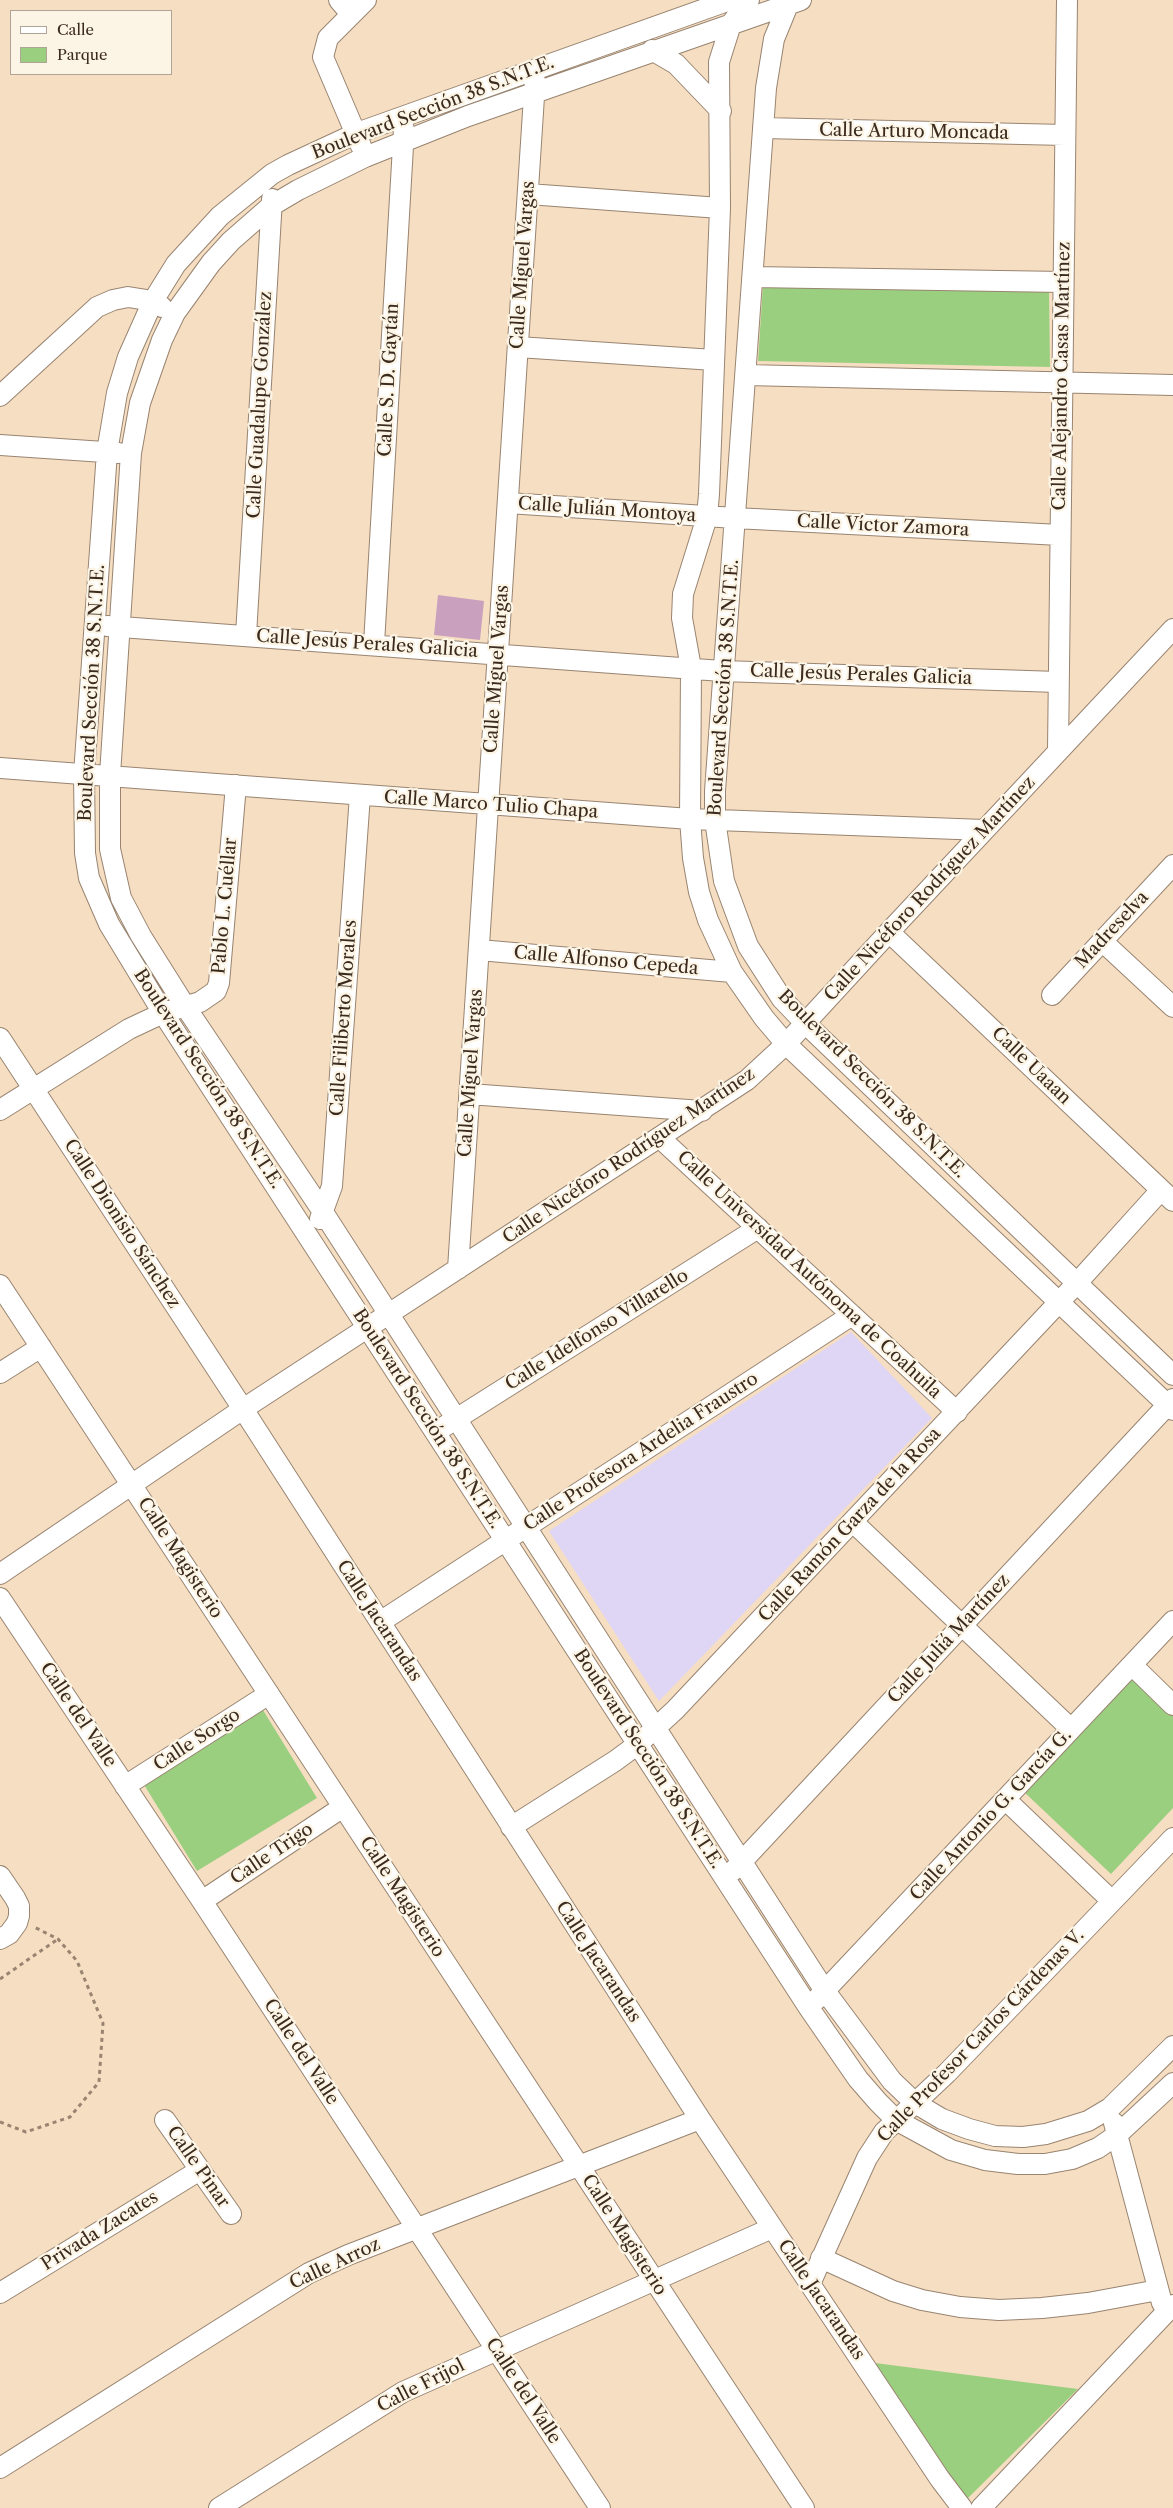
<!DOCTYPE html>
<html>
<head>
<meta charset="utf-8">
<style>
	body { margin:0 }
	#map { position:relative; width:1173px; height:2508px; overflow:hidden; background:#f6dec3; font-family:"Libre Caslon Text",serif }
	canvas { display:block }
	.legend { position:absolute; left:10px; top:10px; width:162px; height:65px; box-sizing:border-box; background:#fcf5e5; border:1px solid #afa495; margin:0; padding:6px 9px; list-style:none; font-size:15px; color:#3b2a1e }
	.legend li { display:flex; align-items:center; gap:10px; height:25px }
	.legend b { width:25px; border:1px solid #afa495 }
</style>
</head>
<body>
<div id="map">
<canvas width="1173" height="2508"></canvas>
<ul class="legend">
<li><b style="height:6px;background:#fff"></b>Calle</li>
<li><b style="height:14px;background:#9bcf80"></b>Parque</li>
</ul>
</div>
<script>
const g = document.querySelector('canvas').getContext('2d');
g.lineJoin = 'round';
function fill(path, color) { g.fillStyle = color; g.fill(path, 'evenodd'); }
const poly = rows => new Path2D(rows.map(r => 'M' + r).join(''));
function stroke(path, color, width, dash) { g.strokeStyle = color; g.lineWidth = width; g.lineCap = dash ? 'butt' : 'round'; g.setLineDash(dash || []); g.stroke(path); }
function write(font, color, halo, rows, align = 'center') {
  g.font = font + ' "Libre Caslon Text",serif'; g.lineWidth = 4.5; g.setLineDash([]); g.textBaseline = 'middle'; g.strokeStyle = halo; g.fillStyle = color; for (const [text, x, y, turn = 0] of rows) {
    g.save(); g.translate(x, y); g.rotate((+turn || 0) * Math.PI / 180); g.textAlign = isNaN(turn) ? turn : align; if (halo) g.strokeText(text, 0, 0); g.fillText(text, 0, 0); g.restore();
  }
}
const built = poly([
	[851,1332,932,1418,659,1701,549,1531]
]);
const green = poly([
	[763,285,1049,288,1050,367,758,361],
	[1131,1676,1173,1716,1173,1808,1111,1874,1023,1791],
	[263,1710,317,1798,197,1871,143,1783],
	[875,2363,1078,2389,966,2500]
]);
const building = poly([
	[438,595,484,601,480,640,434,635]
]);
const path = poly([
	[0,1979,58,1939],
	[0,2122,26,2132,70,2117,99,2082,103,2023,77,1961,58,1939,34,1927]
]);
const minor = poly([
	[339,0,351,14],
	[730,0,357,133,288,165,272,174,220,216,176,264,153,301,128,357,117,393,107,452,84,774,85,853,89,878,109,924,163,1013,809,2008,858,2079,878,2102,896,2120,951,2150,985,2160,1018,2164,1045,2164,1072,2159,1098,2148,1117,2135,1173,2083],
	[749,0,731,24,719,62,720,208,709,494,707,517,683,594,682,618,691,668,690,819,693,858,699,892,708,920,732,972,764,1018,786,1044,1173,1410],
	[790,0,774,39,766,88,715,791,715,820,724,881,748,946,782,999,805,1023,1173,1375],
	[801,0,468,116,365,157,298,190,271,206,231,241,211,263,175,313,162,340,140,403,131,453,110,775,110,849,121,898,141,936,185,1006,323,1212,825,1991,892,2081,915,2103,942,2119,969,2129,995,2136,1023,2137,1046,2134,1088,2121,1110,2108,1173,2046],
	[652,50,676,64,721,111],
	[763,128,1065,135],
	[361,146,323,57,328,38,366,0],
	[528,194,720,208],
	[753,277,1063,282],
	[518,347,714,360],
	[746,375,1173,385],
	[0,396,97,307,113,300,128,297,153,301,162,307],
	[0,445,119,453],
	[508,503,735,518,1060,535],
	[107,626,722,671,1058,682],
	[246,635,272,199],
	[374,644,404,129],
	[1058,751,1067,0],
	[0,768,690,819,984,830],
	[889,932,1173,1201],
	[1102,941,1173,1007],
	[479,950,732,972],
	[1052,995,1173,865],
	[0,1038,243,1409,700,2119,940,2479,962,2508],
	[469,1094,702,1111],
	[0,1110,129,1029,163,1013,200,1002,216,991,219,983,236,785],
	[660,1138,957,1412],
	[320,1219,332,1186,360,795],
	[458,1269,535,81],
	[0,1285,804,2508],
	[0,1373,41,1347],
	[445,1426,758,1228],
	[853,1522,1071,1729],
	[0,1574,243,1409,747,1080,786,1044,889,932,1173,629],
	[0,1598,202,1901,600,2508],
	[380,1622,852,1315],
	[1132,1665,1173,1705],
	[125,1786,269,1694],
	[1006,1800,1112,1901],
	[511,1827,615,1761,638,1744,675,1710,1077,1283,1161,1190],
	[734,1870,1173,1399],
	[0,1876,15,1898,19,1906,19,1916,17,1923,9,1934,0,1939],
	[202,1901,343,1807],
	[816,2000,1173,1621],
	[165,2120,231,2214],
	[1114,2123,1162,2303],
	[821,2258,893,2291,922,2300,960,2307,999,2310,1042,2308,1088,2303,1158,2290],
	[810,2284,867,2158,884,2132,947,2073,1173,1838],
	[0,2293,200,2170],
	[0,2468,309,2273,348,2255,700,2119],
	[219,2508,403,2392,772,2228],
	[981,2508,1173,2305]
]);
const streetNames = [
	["Boulevard Sección 38 S.N.T.E.",433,108,-21],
	["Calle Arturo Moncada",914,132,1],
	["Calle Miguel Vargas",523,265,-86],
	["Calle Alejandro Casas Martínez",1062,376,-89],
	["Calle S. D. Gaytán",389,380,-87],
	["Calle Guadalupe González",260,405,-87],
	["Calle Julián Montoya",607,510,4],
	["Calle Víctor Zamora",883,526,3],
	["Calle Jesús Perales Galicia",367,644,4],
	["Calle Miguel Vargas",497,669,-86],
	["Calle Jesús Perales Galicia",861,675,2],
	["Boulevard Sección 38 S.N.T.E.",724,688,-86],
	["Boulevard Sección 38 S.N.T.E.",92,693,-87],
	["Calle Marco Tulio Chapa",491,805,4],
	["Calle Nicéforo Rodríguez Martínez",930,889,-47],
	["Pablo L. Cuéllar",225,906,-85],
	["Madreselva",1112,930,-47],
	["Calle Alfonso Cepeda",606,961,5],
	["Calle Filiberto Morales",344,1018,-86],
	["Calle Uaaan",1031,1066,44],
	["Calle Miguel Vargas",471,1073,-86],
	["Boulevard Sección 38 S.N.T.E.",208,1079,57],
	["Boulevard Sección 38 S.N.T.E.",872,1084,45],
	["Calle Nicéforo Rodríguez Martínez",629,1156,-34],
	["Calle Dionisio Sánchez",122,1224,57],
	["Calle Universidad Autónoma de Coahuila",809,1275,43],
	["Calle Idelfonso Villarello",597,1330,-32],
	["Boulevard Sección 38 S.N.T.E.",427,1419,57],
	["Calle Profesora Ardelia Fraustro",641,1452,-33],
	["Calle Ramón Garza de la Rosa",850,1525,-47],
	["Calle Magisterio",180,1558,57],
	["Calle Jacarandas",379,1621,57],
	["Calle Juliá Martínez",949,1639,-47],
	["Calle del Valle",78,1715,56],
	["Calle Sorgo",197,1740,-33],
	["Boulevard Sección 38 S.N.T.E.",648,1759,57],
	["Calle Antonio G. García G.",991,1815,-47],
	["Calle Trigo",272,1854,-34],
	["Calle Magisterio",402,1897,57],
	["Calle Jacarandas",598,1962,57],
	["Calle Profesor Carlos Cárdenas V.",981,2036,-46],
	["Calle del Valle",301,2052,57],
	["Calle Pinar",198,2167,55],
	["Privada Zacates",100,2231,-32],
	["Calle Magisterio",624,2235,57],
	["Calle Arroz",335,2264,-25],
	["Calle Jacarandas",821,2300,56],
	["Calle Frijol",421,2386,-27],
	["Calle del Valle",523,2391,57]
];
fill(built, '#dfd5f5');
fill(green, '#9bcf80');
fill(building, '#c9a0bd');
stroke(minor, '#988470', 22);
stroke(path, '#988470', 3, [4, 4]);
stroke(minor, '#fff', 20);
write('18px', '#3b2a1e', '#fcf5e5', streetNames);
</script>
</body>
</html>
